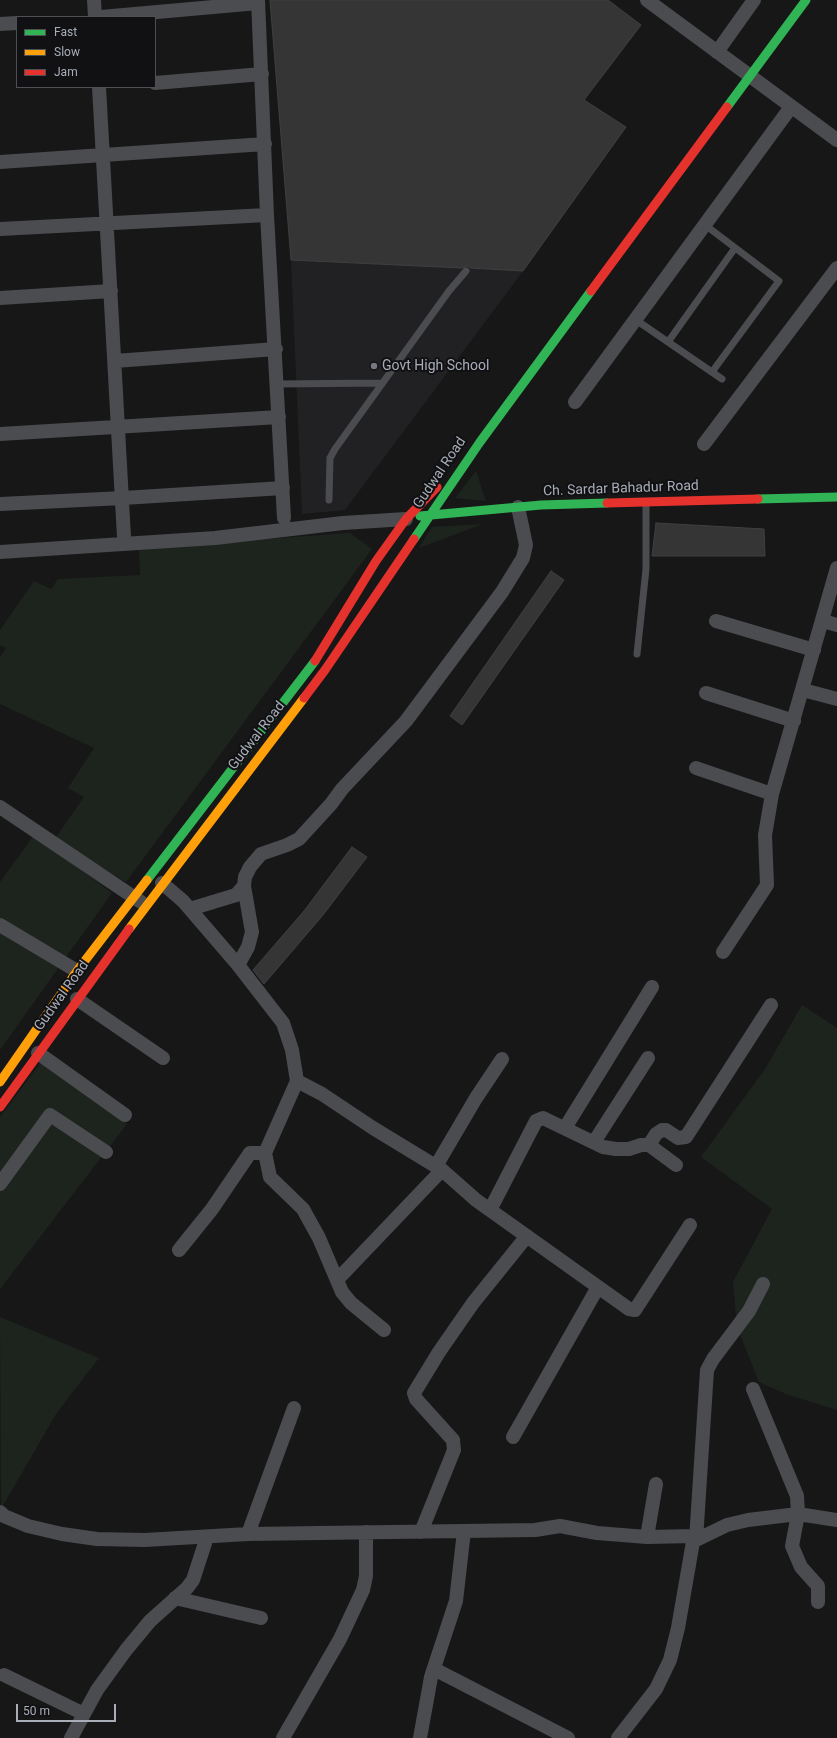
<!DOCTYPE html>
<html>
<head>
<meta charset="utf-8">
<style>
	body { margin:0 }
	#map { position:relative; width:837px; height:1738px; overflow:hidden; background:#171717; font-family:Roboto,sans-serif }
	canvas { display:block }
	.legend { position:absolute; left:16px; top:16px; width:140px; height:72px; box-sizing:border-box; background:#111113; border:1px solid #4d4f55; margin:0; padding:5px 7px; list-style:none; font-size:12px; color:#a8adb8 }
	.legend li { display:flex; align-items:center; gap:8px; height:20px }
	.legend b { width:20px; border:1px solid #4d4f55 }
	.scale { position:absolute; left:16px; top:1704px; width:100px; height:18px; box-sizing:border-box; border:2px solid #a8adb8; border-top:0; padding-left:5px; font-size:12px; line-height:14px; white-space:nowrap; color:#a8adb8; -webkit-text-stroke:3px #111113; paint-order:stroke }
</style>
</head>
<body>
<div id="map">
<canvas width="837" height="1738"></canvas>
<ul class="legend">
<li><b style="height:5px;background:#30b455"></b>Fast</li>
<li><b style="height:5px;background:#ff9f0a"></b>Slow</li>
<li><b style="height:5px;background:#e5322d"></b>Jam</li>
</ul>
<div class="scale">50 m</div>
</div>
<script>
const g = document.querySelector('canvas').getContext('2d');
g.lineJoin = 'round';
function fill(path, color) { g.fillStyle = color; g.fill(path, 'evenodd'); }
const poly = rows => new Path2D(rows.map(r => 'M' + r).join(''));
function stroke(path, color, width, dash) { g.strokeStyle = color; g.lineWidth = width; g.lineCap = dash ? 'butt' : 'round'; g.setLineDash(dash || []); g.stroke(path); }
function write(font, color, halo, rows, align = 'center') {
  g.font = font + ' Roboto,sans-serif'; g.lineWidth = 4; g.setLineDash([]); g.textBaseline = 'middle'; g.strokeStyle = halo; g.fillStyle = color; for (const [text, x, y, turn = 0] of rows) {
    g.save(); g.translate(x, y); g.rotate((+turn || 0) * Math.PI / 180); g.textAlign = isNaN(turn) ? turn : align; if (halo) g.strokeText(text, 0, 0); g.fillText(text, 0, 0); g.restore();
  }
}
const built = poly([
	[291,260,523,271,345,510,302,514]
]);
const green = poly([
	[476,471,486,501,455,498],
	[483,524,419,548,432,527],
	[350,533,372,549,126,882,54,840,84,797,68,788,94,748,0,704,0,657,6,648,0,645,0,630,34,581,51,589,58,579,140,575,139,548],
	[34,835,112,893,64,960,0,918,0,882],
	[0,930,59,967,0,1050],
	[802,1005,837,1028,837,1410,786,1394,759,1382,737,1327,733,1282,772,1209,701,1157,765,1069],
	[41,1062,47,1064,127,1124,0,1289,0,1117],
	[0,1317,99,1358,56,1414,1,1509]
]);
const building = poly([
	[270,0,608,0,641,25,584,100,626,127,523,271,470,268,467,266,462,268,291,260,270,0],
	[656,523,764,529,765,556,652,556,656,523],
	[551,571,564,580,462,725,450,716,551,571],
	[352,847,367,857,323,915,264,984,253,970,304,911,352,847]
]);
const lane = poly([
	[705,225,779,281,712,372],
	[636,320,722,379],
	[668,342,735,248],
	[277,384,381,383],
	[329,500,330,458,335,449,449,291,466,271],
	[637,654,646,569,646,503]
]);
const street = poly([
	[94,0,95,17],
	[258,0,267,215,284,518],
	[647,0,837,140],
	[101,17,258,3],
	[0,24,17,23],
	[717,52,754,0],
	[155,83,262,74],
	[99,87,124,537],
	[0,162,265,144],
	[0,229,267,215],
	[0,298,111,291],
	[115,361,276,349],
	[575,402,791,107],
	[0,434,279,417],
	[704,444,837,268],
	[0,504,123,498,283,488],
	[0,552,215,538,343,523,406,519],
	[716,621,814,650],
	[823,621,837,625],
	[803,690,837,699],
	[706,693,794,721],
	[696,768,772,794],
	[0,807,141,902],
	[162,883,183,901,238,965,283,1023,292,1050,297,1081,322,1094,373,1128,442,1170,476,1200,629,1309,635,1310,690,1225],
	[190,909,236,895,244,886],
	[0,925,77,971],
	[723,952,767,885,765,835,772,794,837,568],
	[238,965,248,947,252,932,244,886,245,877,250,867,261,854,287,845,299,839,331,804,342,789,406,721,502,592,523,558,526,545,518,507],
	[77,999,163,1058],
	[38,1053,125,1115],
	[565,1128,652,987],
	[594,1142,648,1058],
	[649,1145,656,1134,662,1130,666,1130,678,1138,686,1137,771,1005],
	[265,1153,270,1177,303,1209,319,1238,342,1292,351,1303,384,1330],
	[436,1166,476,1098,502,1059],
	[0,1184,50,1115,106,1152],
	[490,1210,536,1121,543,1118,603,1147,616,1149,629,1149,641,1145,649,1145,676,1165],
	[179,1250,212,1209,250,1153,265,1153,297,1081],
	[337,1280,442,1170],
	[753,1389,797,1496,798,1514,792,1546,801,1567,818,1586,818,1602],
	[513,1437,598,1287],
	[0,1512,4,1516,28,1526,62,1534,97,1539,145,1540,248,1534,535,1530,560,1526,597,1533,647,1537,694,1536,696,1540,727,1525,748,1520,798,1514,837,1520],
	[421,1532,454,1450,453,1440,416,1399,414,1393,439,1352,473,1303,527,1236],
	[248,1534,294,1408],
	[647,1537,656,1484],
	[696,1540,707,1370,713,1359,749,1311,763,1284],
	[175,1598,261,1618],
	[434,1669,568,1738],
	[4,1675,84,1714],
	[71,1738,97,1690,126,1650,150,1621,187,1588,193,1580,207,1537],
	[283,1738,340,1639,363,1590,366,1576,366,1532],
	[420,1738,431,1677,456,1601,464,1531],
	[618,1738,656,1689,670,1660,678,1628,694,1536]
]);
const fast = poly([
	[727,107,806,0],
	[758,499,837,497],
	[420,516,541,505,607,503],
	[414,539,480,442,591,291],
	[147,880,315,661]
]);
const slow = poly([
	[129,929,304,698],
	[0,1082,77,971,147,880]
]);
const jam = poly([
	[591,291,727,107],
	[607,503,758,499],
	[315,661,376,561,406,519,437,487],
	[304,698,325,670,414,539],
	[0,1107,129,929]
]);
const markers = [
	[374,366,4,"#757880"]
];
const poiNames = [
	["Govt High School",382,366]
];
const streetNames = [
	["Gudwal Road",440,473,-56],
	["Ch. Sardar Bahadur Road",621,489,-2],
	["Gudwal Road",257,736,-52],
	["Gudwal Road",62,996,-54]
];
fill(built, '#212123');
fill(green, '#1d241e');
fill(building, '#353536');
stroke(building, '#3f4043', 1);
stroke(lane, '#4b4c50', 7);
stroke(street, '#4b4c50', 14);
stroke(fast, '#30b455', 9);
stroke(slow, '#ff9f0a', 9);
stroke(jam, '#e5322d', 9);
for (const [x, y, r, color] of markers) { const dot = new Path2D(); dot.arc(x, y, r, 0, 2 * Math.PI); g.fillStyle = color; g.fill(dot); stroke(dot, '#111113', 1.5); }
write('14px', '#a8adb8', '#111113', poiNames, 'left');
write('14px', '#a8adb8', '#111113', streetNames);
</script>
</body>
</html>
